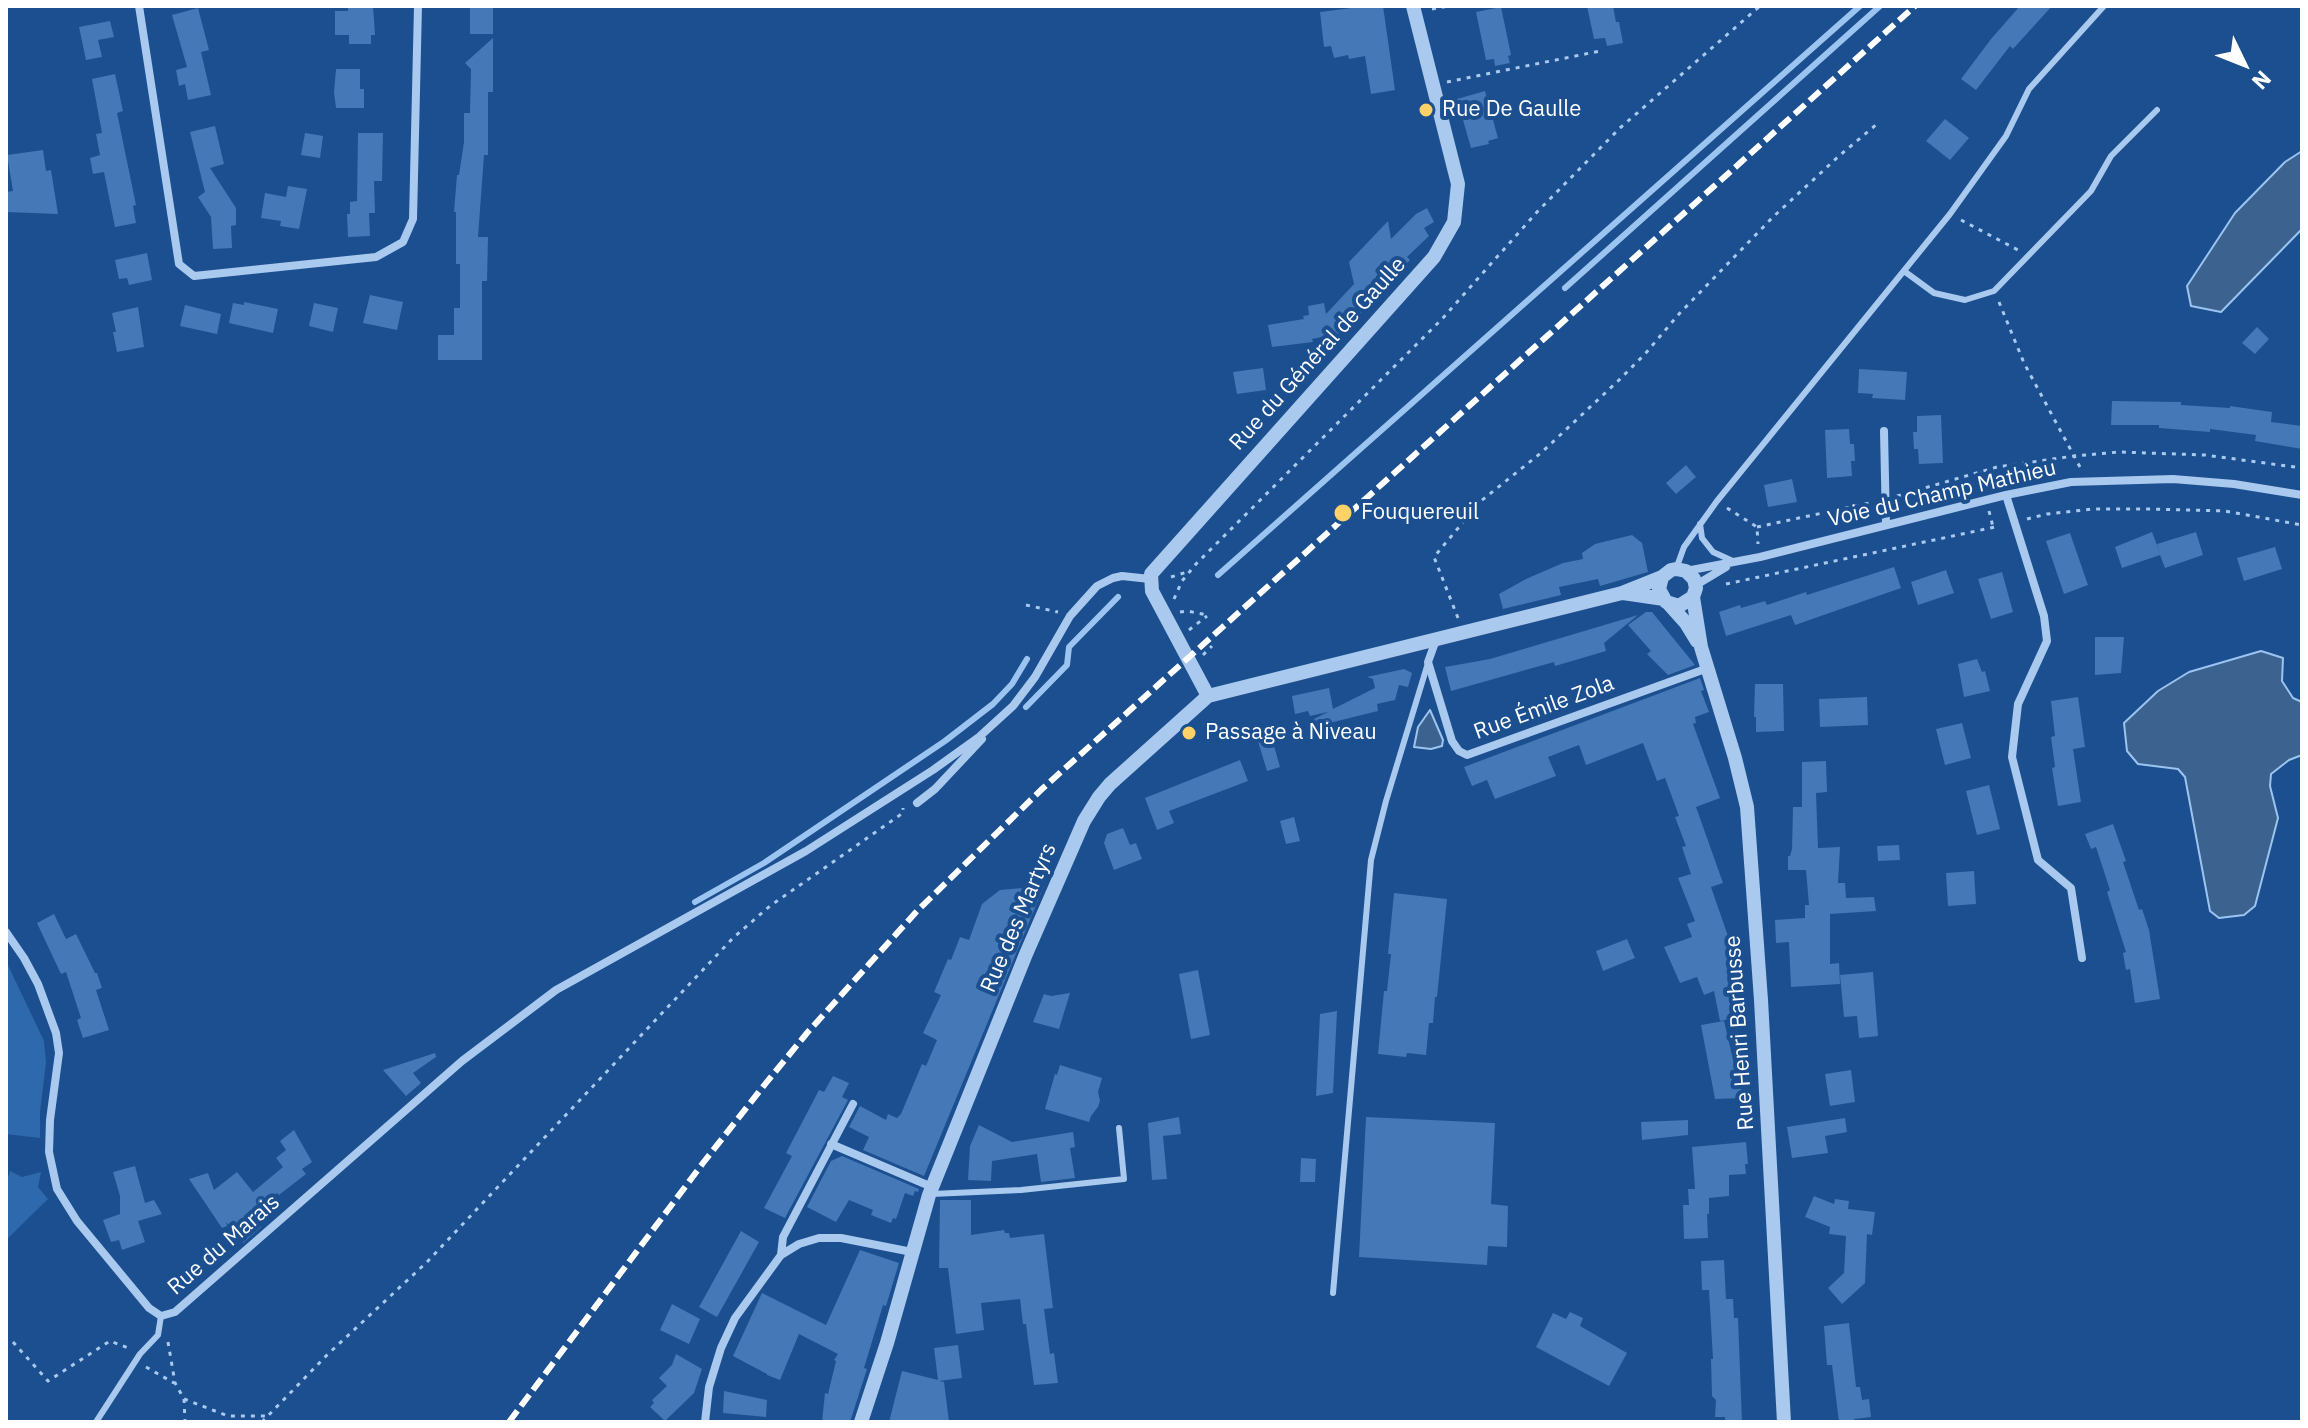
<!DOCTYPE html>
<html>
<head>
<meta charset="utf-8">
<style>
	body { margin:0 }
	#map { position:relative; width:2308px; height:1428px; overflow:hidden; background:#1b4f8f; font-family:"IBM Plex Sans",sans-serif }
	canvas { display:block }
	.frame { position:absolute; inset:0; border:8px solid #fff; pointer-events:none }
	.north { position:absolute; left:2204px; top:24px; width:80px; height:80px; -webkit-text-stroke:6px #1b4f8f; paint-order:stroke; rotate:133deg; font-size:22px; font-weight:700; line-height:32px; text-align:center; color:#fff }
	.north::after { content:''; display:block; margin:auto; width:28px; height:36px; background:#fff; clip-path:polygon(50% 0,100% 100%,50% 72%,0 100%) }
</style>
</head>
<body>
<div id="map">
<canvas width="2308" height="1428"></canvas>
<div class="frame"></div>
<div class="north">N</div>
</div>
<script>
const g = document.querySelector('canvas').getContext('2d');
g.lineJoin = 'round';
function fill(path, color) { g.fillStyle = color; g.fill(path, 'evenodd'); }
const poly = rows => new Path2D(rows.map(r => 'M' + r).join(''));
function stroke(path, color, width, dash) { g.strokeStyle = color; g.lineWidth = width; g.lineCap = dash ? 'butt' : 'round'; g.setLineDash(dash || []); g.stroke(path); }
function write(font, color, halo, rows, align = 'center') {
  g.font = font + ' "IBM Plex Sans",sans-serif'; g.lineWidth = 8; g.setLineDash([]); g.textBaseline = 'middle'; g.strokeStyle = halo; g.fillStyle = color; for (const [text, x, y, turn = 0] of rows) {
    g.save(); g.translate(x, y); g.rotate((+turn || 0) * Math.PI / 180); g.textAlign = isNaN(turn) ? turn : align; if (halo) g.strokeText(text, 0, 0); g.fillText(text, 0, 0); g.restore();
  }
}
const green = poly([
	[6,961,44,1041,46,1062,40,1112,40,1138,6,1134],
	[10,1171,22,1177,41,1172,38,1187,48,1199,6,1240,6,1184]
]);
const water = poly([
	[2302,151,2302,229,2221,312,2191,306,2187,286,2235,213,2285,162,2302,151],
	[2261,651,2283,658,2282,681,2293,698,2302,702,2302,755,2289,760,2271,774,2270,786,2278,818,2255,906,2244,915,2219,918,2210,911,2185,777,2178,769,2138,764,2127,751,2124,723,2158,691,2189,672,2261,651],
	[1430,710,1443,740,1442,746,1431,749,1414,747,1418,727,1430,710]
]);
const stream = poly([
	[1565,288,1880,6],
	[1218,575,1860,6],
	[1026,707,1067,665,1069,647,1118,597],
	[695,902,764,863,945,741,993,704,1012,684,1027,659]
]);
const building = poly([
	[348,6,373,6,375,35,371,35,371,44,349,44,349,35,335,35,335,11,348,11],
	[470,6,493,6,493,34,470,34],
	[1367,6,1383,6,1395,90,1371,94,1365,56,1349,59,1348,55,1334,58,1331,46,1324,47,1320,12],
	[1587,6,1613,6,1616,22,1619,22,1623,43,1607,46,1605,38,1594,39],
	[2020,6,2052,6,2013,49,2010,46,1976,90,1961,79,1991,39],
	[1501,7,1511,55,1508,56,1510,63,1495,66,1494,59,1486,60,1476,12],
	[198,8,209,50,201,52,211,95,188,100,185,84,179,86,176,70,187,67,172,15],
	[110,21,114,37,98,40,102,57,86,60,79,27],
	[493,38,493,92,488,92,488,155,484,155,478,237,488,237,487,281,482,281,482,360,438,360,438,335,454,335,454,308,460,308,460,264,456,264,456,212,454,212,457,175,459,175,464,142,464,113,470,113,471,69,465,63],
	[336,69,360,69,360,89,364,89,364,108,336,108,334,92],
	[115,74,123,111,117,113,136,205,133,206,136,223,115,227,104,172,93,174,90,158,100,155,96,134,102,133,92,79],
	[1485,91,1498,138,1488,141,1489,144,1471,148,1457,99],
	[1945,119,1969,138,1950,160,1926,141],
	[215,126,224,164,210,168,236,208,236,225,231,226,232,248,213,249,211,217,198,197,205,192,190,132],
	[305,133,323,136,320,158,301,155],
	[358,133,383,133,382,181,374,181,375,213,369,213,370,236,348,237,347,214,350,214,350,202,357,201],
	[43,150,46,171,51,170,58,214,6,212,6,192,13,191,7,155],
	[288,186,307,189,299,229,280,226,281,221,261,218,265,193,286,197],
	[1427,208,1434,222,1424,228,1429,236,1407,257,1410,260,1342,333,1312,339,1313,342,1272,347,1268,325,1304,319,1303,316,1309,315,1308,306,1324,303,1326,314,1354,284,1349,262,1388,221,1391,239,1416,214],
	[147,253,152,280,129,285,127,278,119,279,115,260],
	[370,295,403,302,397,330,363,323],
	[244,302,278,309,273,333,229,323,233,303,244,305],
	[314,303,338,308,333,332,309,326],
	[185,305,221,314,217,334,180,326],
	[138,307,144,347,117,352,113,332,116,332,112,313],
	[2257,327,2269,339,2255,354,2242,343],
	[1263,368,1266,390,1237,394,1233,372],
	[1859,369,1907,372,1905,400,1872,398,1873,394,1858,393],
	[2112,401,2181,402,2181,405,2230,408,2230,406,2272,412,2271,422,2302,426,2302,449,2255,441,2256,435,2210,429,2210,432,2159,428,2159,425,2111,425],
	[1941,415,1943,463,1919,464,1918,449,1914,449,1913,432,1917,432,1917,416],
	[1849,429,1850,444,1854,444,1855,461,1851,461,1852,476,1827,478,1825,430],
	[1686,465,1696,477,1676,494,1666,483],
	[1792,479,1797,502,1768,507,1764,485],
	[2152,532,2160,553,2157,544,2196,532,2203,555,2165,568,2160,555,2122,568,2115,547],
	[2070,533,2088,585,2064,594,2046,541],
	[1632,535,1642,543,1648,572,1600,586,1598,579,1559,587,1561,595,1503,609,1499,594,1526,579,1563,563,1583,559,1582,553,1595,544],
	[2275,547,2282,569,2244,581,2237,558],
	[1894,567,1901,588,1795,625,1791,615,1726,636,1719,612,1740,605,1741,608,1765,601,1767,605,1806,592,1807,595],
	[1946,570,1954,593,1918,605,1911,582],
	[2002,572,2013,612,1991,619,1978,579],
	[1646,612,1652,612,1695,665,1668,675,1647,654,1651,651,1628,625],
	[1638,615,1604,643,1606,651,1555,666,1554,662,1451,691,1445,667,1490,659],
	[2095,637,2124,637,2121,673,2095,675],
	[1977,659,1982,672,1985,671,1990,691,1964,697,1958,664],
	[1404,669,1412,673,1408,687,1399,685,1395,700,1377,704,1378,711,1313,727,1310,721,1328,712,1310,716,1308,711,1295,714,1292,696,1329,688,1333,709,1375,688,1373,679,1367,677],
	[1700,678,1704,690,1701,691,1709,712,1695,717,1696,723,1693,724,1720,798,1696,807,1723,883,1711,887,1737,962,1746,1016,1720,1021,1714,991,1704,995,1697,977,1680,983,1664,947,1692,937,1687,924,1695,921,1678,878,1691,874,1682,847,1686,846,1675,817,1679,816,1665,778,1657,781,1643,743,1586,765,1579,745,1548,757,1556,776,1495,799,1487,780,1472,786,1464,767],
	[1755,684,1783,684,1784,731,1756,732,1756,717,1754,717],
	[1867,697,1868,725,1820,727,1819,699],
	[2078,697,2085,747,2073,749,2081,802,2058,806,2052,768,2055,767,2051,737,2055,736,2051,701],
	[1962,723,1971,758,1945,765,1936,729],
	[1254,728,1269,728,1280,767,1267,771],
	[1240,760,1248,781,1169,811,1174,823,1157,830,1145,798],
	[1826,761,1827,792,1816,793,1818,848,1840,847,1838,883,1845,883,1846,898,1874,897,1876,911,1830,914,1830,964,1839,963,1840,984,1791,987,1789,942,1776,943,1775,920,1805,918,1805,905,1809,905,1806,870,1788,870,1788,856,1790,856,1792,849,1793,807,1802,807,1802,762],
	[1989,785,2000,829,1977,835,1966,791],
	[1294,817,1300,841,1286,844,1280,821],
	[2113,824,2126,861,2123,862,2139,910,2142,909,2149,930,2160,999,2135,1003,2130,969,2126,970,2123,953,2126,952,2107,892,2110,890,2096,847,2091,849,2085,834],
	[1123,828,1130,845,1136,843,1142,859,1114,870,1104,843,1107,834],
	[1899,845,1900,860,1878,861,1877,846],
	[1974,871,1976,904,1948,906,1946,873],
	[1044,886,924,1176,863,1150,869,1137,849,1127,860,1106,886,1120,888,1114,897,1118,901,1114,922,1064,926,1066,937,1040,923,1033,941,995,934,992,948,959,951,960,960,937,969,940,982,904,1000,890],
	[1394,893,1447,899,1437,997,1435,997,1433,1023,1429,1023,1426,1055,1407,1053,1406,1057,1378,1054,1384,991,1387,991,1391,954,1388,954],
	[54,914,66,939,76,934,95,973,97,973,102,988,96,990,109,1030,83,1038,77,1020,81,1018,66,972,61,974,37,923],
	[1627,939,1635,958,1603,971,1596,951],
	[1198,970,1210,1035,1191,1039,1179,974],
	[1873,972,1878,1036,1859,1038,1857,1016,1844,1017,1840,975],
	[1070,993,1059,1029,1033,1022,1044,994,1051,996],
	[1337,1011,1333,1093,1316,1096,1320,1014],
	[1724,1021,1738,1081,1741,1081,1742,1098,1715,1099,1701,1025],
	[435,1053,436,1057,413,1073,421,1083,406,1096,383,1070],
	[1060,1065,1102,1078,1098,1092,1100,1101,1098,1107,1091,1116,1089,1122,1045,1109,1055,1074,1057,1075],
	[1851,1070,1855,1102,1830,1106,1825,1074],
	[833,1076,849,1083,842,1097,848,1100,785,1218,764,1208,792,1156,786,1153,806,1115,819,1090,824,1092],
	[1179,1117,1181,1134,1163,1136,1167,1179,1152,1180,1148,1123],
	[1366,1117,1495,1123,1491,1204,1508,1206,1507,1247,1488,1246,1487,1265,1359,1257],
	[1845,1118,1847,1132,1825,1136,1828,1153,1792,1158,1787,1127],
	[1688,1120,1688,1135,1642,1140,1641,1122],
	[979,1125,1012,1142,1073,1132,1075,1147,1070,1148,1075,1178,1041,1182,1037,1154,992,1161,991,1181,968,1180,970,1146],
	[294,1130,312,1162,302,1169,306,1174,279,1195,277,1193,251,1214,261,1227,243,1243,226,1222,227,1226,222,1228,189,1179,208,1173,214,1190,237,1172,253,1192,283,1167,276,1158,286,1150,280,1141],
	[1746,1142,1748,1164,1745,1164,1746,1174,1729,1175,1729,1196,1709,1198,1709,1214,1707,1214,1708,1238,1684,1239,1683,1205,1689,1205,1688,1189,1695,1189,1692,1147],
	[842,1156,919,1189,918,1192,915,1191,913,1196,905,1193,896,1219,893,1218,891,1223,871,1215,873,1210,849,1200,836,1222,807,1207,831,1161],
	[1301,1158,1316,1159,1315,1182,1300,1182],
	[135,1166,145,1203,154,1200,162,1214,138,1221,145,1242,122,1250,119,1240,111,1242,103,1220,120,1214,120,1196,113,1172],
	[1814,1196,1834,1204,1835,1199,1849,1201,1848,1209,1875,1212,1872,1235,1867,1234,1865,1283,1842,1304,1828,1288,1844,1273,1846,1236,1829,1234,1830,1227,1805,1217],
	[940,1200,971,1200,971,1235,1004,1230,1005,1233,1009,1233,1010,1238,1044,1234,1053,1308,1044,1309,1050,1354,1054,1353,1058,1383,1034,1385,1026,1324,1023,1324,1020,1299,981,1303,984,1330,956,1334,948,1268,939,1268],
	[741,1231,759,1242,717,1317,699,1307],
	[860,1250,899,1263,886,1306,883,1305,864,1368,867,1369,850,1422,822,1422,825,1393,828,1394,836,1361,834,1360,838,1354,799,1334,780,1380,767,1375,767,1374,733,1356,762,1293,826,1325],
	[1724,1260,1726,1299,1733,1299,1734,1318,1738,1318,1742,1422,1725,1422,1725,1417,1715,1417,1716,1400,1712,1396,1711,1359,1713,1359,1709,1290,1702,1290,1701,1261],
	[672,1304,700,1319,689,1344,660,1330],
	[1570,1312,1583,1318,1580,1326,1627,1353,1609,1386,1536,1347,1553,1313,1566,1319],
	[1849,1323,1856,1387,1860,1387,1862,1400,1869,1399,1871,1417,1854,1419,1855,1422,1839,1422,1832,1365,1827,1365,1824,1326],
	[958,1345,962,1378,939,1381,944,1382,949,1422,889,1422,902,1371,938,1380,934,1348],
	[676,1354,702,1369,694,1393,665,1421,650,1407,654,1403,652,1400,667,1386,659,1378,672,1365],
	[724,1391,767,1400,766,1417,723,1413]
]);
const path = poly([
	[1432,9,1448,6],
	[1447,82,1600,51],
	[1961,220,2018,250],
	[1999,302,2024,363,2080,467],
	[1980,472,1984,488],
	[1897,496,1997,467,2074,456,2119,452,2205,455,2302,468],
	[1727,508,1757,527,1758,544],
	[1989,511,1993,527],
	[2027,519,2047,514,2093,509,2151,509,2225,511,2302,525],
	[1757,527,1874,502],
	[1171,577,1187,572],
	[1726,584,2000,526],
	[1174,599,1182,581,1196,564,1442,319,1537,212,1620,128,1760,6],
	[1026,605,1058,612],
	[1180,612,1187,611,1207,615],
	[1458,618,1434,557,1454,533,1481,501,1542,452,1618,381,1645,354,1679,314,1773,217,1839,156,1877,124],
	[1189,630,1207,616],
	[1203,655,1212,646],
	[13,1342,48,1381,110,1341,131,1349],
	[168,1342,175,1383,184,1399,228,1416,268,1416],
	[146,1367,174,1383],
	[184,1399,185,1422],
	[262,1422,327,1355,427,1262,733,938,770,906,903,813,903,808]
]);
const service = poly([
	[1904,271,1934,293,1965,300,1994,291,2091,191,2111,156,2157,110],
	[1700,524,1702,538,1713,552,1735,562],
	[1676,569,1684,547,1717,501,1950,214,2006,136,2029,89,2104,6],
	[932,1194,1021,1190,1124,1179,1119,1128],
	[1333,1293,1371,860,1386,801,1428,663],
	[96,1422,140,1354,158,1335,161,1316]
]);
const minor = poly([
	[139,6,179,264,194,276,376,257,403,242,413,219,418,6],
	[1884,431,1886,525],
	[2006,495,2044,616,2047,641,2018,704,2012,757,2038,860,2071,888,2082,958],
	[1686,571,1760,557,2006,495,2071,482,2173,479,2234,484,2302,495],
	[1696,585,1726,567],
	[1436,640,1428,662,1452,741,1459,751,1467,755,1708,668],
	[917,803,935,789,982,739],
	[6,932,24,958,38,984,56,1033,59,1053,50,1120,49,1152,57,1189,77,1221,149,1308,161,1316,175,1312,462,1061,556,990,806,851,933,770,979,737,1013,706,1035,677,1070,616,1097,586,1113,578,1122,576,1150,579],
	[831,1144,932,1187],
	[781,1255,783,1237,853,1104],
	[705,1422,709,1387,721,1348,735,1318,781,1255,799,1244,819,1238,841,1238,912,1252]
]);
const tertiary = poly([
	[1623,593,1664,599],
	[1693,597,1701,647,1735,758,1747,807,1761,1000,1784,1422],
	[1669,604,1686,623,1697,641],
	[1208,696,1152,591,1151,574,1434,257,1454,222,1458,184,1413,6],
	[861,1422,887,1343,929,1195,1026,954,1084,821,1099,797,1110,784,1208,696,1622,593,1662,577,1671,570,1676,569,1686,571,1694,579,1696,588,1693,597,1679,606,1666,602,1659,589,1662,577]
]);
const rail = poly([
	[509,1422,703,1163,766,1083,807,1033,917,911,1042,789,1915,6]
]);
const markers = [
	[1426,110,8,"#ffd166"],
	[1343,513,10,"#ffd166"],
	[1189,733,8,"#ffd166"]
];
const poiNames = [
	["Rue De Gaulle",1442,110],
	["Fouquereuil",1361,513],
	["Passage à Niveau",1205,733]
];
const streetNames = [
	["Rue du Général de Gaulle",1318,354,-48],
	["Voie du Champ Mathieu",1942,494,-13],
	["Rue Émile Zola",1544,708,-20],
	["Rue des Martyrs",1019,918,-67],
	["Rue Henri Barbusse",1740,1033,-94],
	["Rue du Marais",224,1245,-41]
];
fill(green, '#2e69ad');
fill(water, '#3c6290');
stroke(water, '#9cc4f0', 2);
stroke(stream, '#9cc4f0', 6);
fill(building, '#4478b7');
stroke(path, '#a9c9ee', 3, [4, 6]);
stroke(service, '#a9c9ee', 6);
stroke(minor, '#a9c9ee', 8);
stroke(tertiary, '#a9c9ee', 14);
stroke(rail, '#fff', 6, [14, 6]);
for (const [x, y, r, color] of markers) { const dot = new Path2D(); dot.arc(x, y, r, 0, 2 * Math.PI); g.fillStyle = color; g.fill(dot); stroke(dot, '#1b4f8f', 3); }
write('22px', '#fff', '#1b4f8f', poiNames, 'left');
write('22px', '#fff', '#1b4f8f', streetNames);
</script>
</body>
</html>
